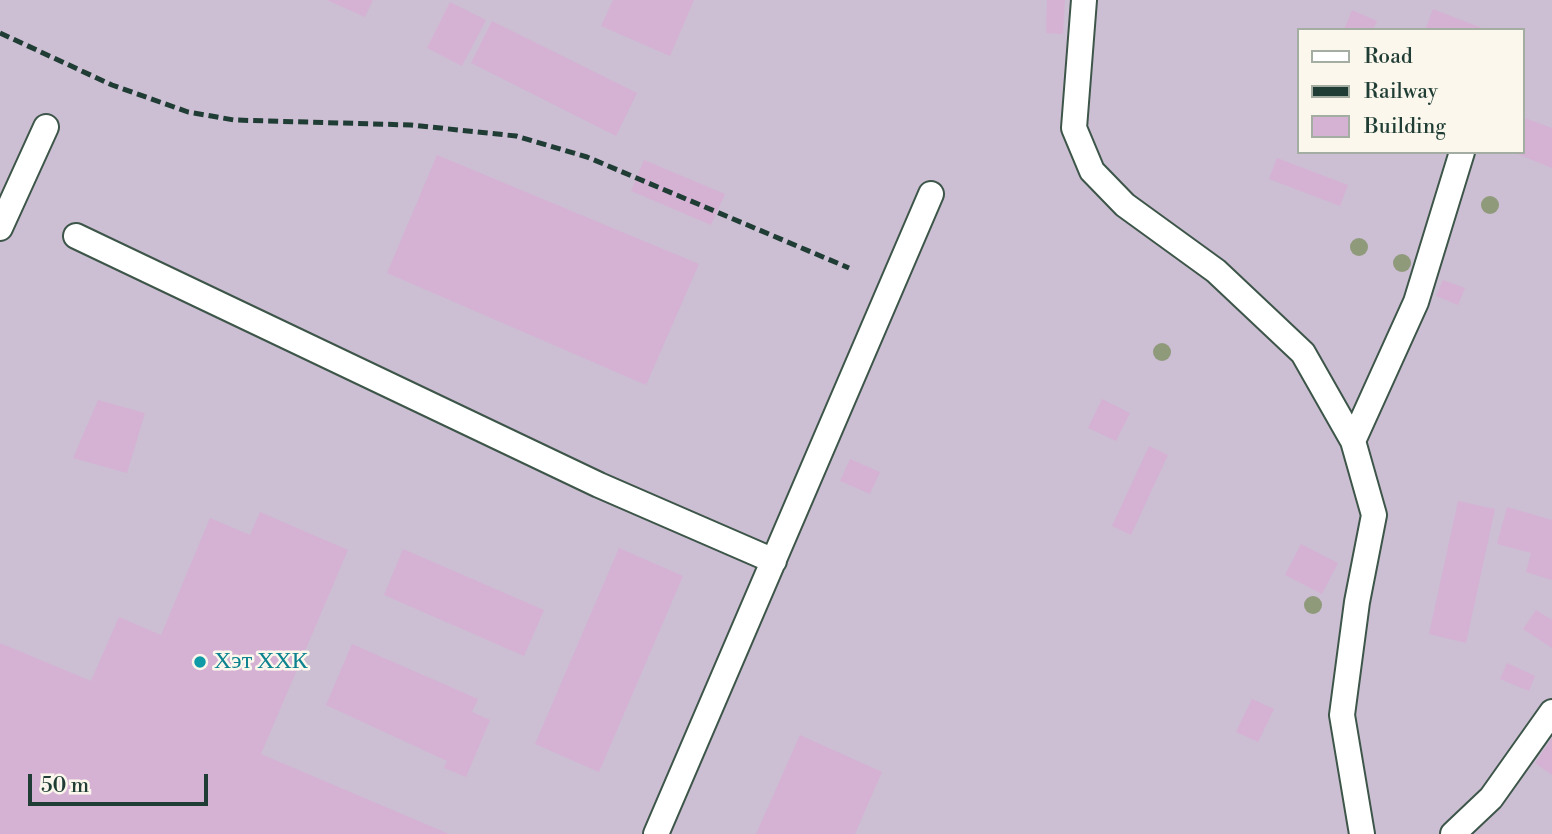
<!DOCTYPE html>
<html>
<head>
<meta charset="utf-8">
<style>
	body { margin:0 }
	#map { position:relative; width:1552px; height:834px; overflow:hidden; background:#e9e3c1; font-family:"Libre Bodoni",serif }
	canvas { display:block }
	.legend { position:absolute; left:1297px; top:28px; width:228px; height:126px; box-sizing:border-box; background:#fbf7ec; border:2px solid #a3ada2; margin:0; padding:9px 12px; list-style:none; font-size:21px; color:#1f3d34 }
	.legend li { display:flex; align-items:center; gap:14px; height:35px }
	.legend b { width:35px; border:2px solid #a3ada2 }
	.scale { position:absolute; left:28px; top:774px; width:180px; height:32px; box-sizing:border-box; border:4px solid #1f3d34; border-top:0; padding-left:9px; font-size:21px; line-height:24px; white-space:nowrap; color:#1f3d34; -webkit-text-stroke:5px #fbf7ec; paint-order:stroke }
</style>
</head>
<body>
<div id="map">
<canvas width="1552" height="834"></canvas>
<ul class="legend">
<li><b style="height:9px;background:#fff"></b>Road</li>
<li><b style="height:9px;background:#1f3d34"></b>Railway</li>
<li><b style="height:19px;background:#d5b2d4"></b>Building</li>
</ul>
<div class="scale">50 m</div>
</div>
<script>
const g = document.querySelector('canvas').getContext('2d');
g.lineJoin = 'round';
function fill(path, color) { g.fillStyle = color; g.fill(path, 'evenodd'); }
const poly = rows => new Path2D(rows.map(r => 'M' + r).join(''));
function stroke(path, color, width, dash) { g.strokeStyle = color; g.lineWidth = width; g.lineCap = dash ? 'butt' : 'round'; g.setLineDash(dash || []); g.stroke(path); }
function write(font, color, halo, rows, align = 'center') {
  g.font = font + ' "Libre Bodoni",serif'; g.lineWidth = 5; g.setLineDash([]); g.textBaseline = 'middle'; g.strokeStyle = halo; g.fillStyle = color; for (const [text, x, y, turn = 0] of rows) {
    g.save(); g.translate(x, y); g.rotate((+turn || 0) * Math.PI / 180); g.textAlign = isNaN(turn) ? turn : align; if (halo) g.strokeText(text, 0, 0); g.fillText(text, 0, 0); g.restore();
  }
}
const industrial = poly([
	[0,0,1552,0,1552,834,0,834],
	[1298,30,1522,30,1522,152,1298,152]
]);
const building = poly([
	[327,0,373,0,365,17],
	[613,0,694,0,670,56,601,26],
	[1047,0,1065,0,1063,34,1046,33],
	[450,2,486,20,462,66,427,48],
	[1433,9,1487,30,1425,30],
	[1352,10,1377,21,1373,30,1344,30],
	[492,21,637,93,616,136,471,63],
	[1522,117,1552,128,1552,168,1512,152,1522,152],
	[437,155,699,264,646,385,387,273],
	[1277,158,1348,185,1340,206,1269,179],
	[644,160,725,194,711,225,631,191],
	[1443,280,1465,288,1458,305,1436,296],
	[1102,399,1130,413,1116,441,1088,428],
	[98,400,145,413,127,473,73,458],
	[1149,446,1168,455,1131,535,1112,526],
	[850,459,880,472,870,494,840,481],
	[1458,501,1495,509,1466,643,1429,634],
	[1507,507,1552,520,1552,580,1526,572,1531,553,1497,544],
	[260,512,348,550,261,754,449,834,0,834,0,643,91,681,119,617,161,635,210,518,250,535],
	[1301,544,1338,563,1322,594,1285,575],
	[619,548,683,576,599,772,535,744],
	[403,549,544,610,524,656,384,595],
	[1536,610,1552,620,1552,648,1523,629],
	[352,644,478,699,472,712,490,720,466,777,444,768,447,761,326,705],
	[1507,663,1535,676,1529,691,1500,679],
	[1252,699,1274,709,1258,742,1236,732],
	[800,735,882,772,855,834,756,834],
	[1552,738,1552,775,1535,763]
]);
const minor = poly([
	[1084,0,1074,128,1092,171,1125,205,1216,271,1303,353,1353,441,1374,515,1357,602,1342,715,1362,834],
	[0,228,46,127],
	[76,236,599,485,774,561],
	[1353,441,1416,302,1462,152],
	[656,834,931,194],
	[1453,834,1491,798,1552,712]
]);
const rail = poly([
	[0,33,112,85,188,112,234,120,411,125,516,136,587,157,849,268]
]);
const trees = [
	[1490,205],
	[1359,247],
	[1402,263],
	[1162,352],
	[1313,605]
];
const markers = [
	[200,662,7,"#0f9aa8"]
];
const cultureNames = [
	["Хэт ХХК",214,662]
];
fill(industrial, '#ccbed3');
fill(building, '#d5b2d4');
stroke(minor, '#3d5649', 28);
stroke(minor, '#fff', 24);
stroke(rail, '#1f3d34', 5, [10, 5]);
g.fillStyle = '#8f9a7b';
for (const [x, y] of trees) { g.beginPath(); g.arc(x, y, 9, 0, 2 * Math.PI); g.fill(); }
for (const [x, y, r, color] of markers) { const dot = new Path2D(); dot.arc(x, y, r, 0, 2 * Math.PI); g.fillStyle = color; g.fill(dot); stroke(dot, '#fbf7ec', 2.5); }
write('24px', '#0d838f', '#fbf7ec', cultureNames, 'left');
</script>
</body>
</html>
